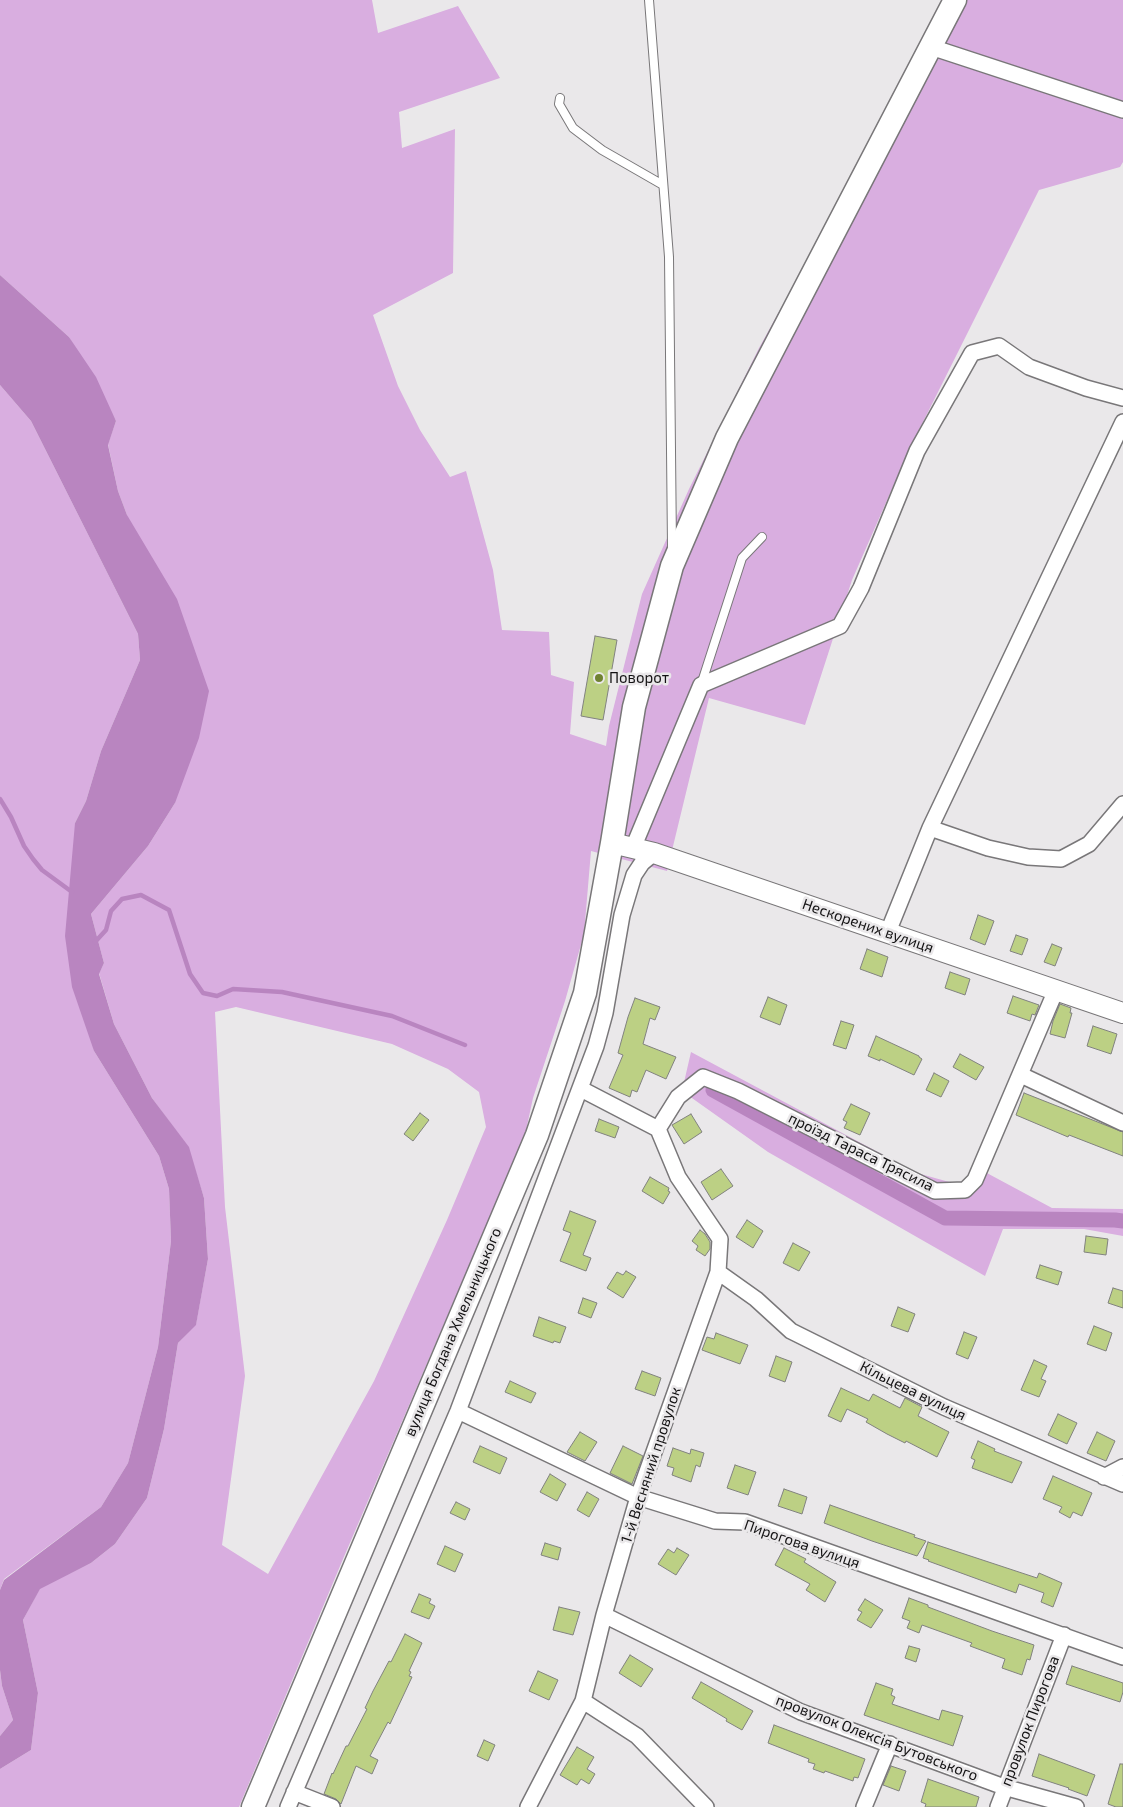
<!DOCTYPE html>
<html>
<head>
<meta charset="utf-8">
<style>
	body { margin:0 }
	canvas { display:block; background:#eae8ea }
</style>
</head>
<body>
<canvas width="1123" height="1807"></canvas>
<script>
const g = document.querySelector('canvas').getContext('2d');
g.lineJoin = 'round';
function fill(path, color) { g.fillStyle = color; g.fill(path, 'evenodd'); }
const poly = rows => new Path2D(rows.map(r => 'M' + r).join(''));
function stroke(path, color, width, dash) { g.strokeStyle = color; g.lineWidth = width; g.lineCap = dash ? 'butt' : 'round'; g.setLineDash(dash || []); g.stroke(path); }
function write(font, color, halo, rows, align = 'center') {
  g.font = font + ' "Exo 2",sans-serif'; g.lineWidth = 5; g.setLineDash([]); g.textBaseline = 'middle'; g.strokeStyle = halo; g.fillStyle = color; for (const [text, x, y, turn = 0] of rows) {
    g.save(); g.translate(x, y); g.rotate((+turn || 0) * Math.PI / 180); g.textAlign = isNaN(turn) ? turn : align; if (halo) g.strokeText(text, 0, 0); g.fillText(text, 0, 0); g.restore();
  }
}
const green = poly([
	[0,0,372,0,378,33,458,6,500,78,399,112,402,148,455,129,453,273,373,315,398,386,420,430,450,477,466,471,493,570,502,630,549,632,551,675,574,682,570,734,606,746,609,726,642,594,689,489,759,348,857,171,946,0,1123,0,1123,162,1120,167,1039,190,910,448,852,580,805,725,709,698,667,871,591,851,584,934,565,1001,533,1098,525,1135,343,1559,239,1807,0,1807,0,1769,31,1750,38,1693,23,1620,40,1588,91,1563,115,1544,147,1498,164,1429,178,1343,196,1324,208,1259,204,1198,188,1147,152,1098,114,1024,99,973,104,963,91,914,148,846,175,803,127,515,118,491,108,444,116,421,69,337,0,275],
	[236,1007,392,1044,448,1069,479,1092,486,1127,447,1220,374,1381,268,1574,222,1545,245,1376,225,1207,215,1012],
	[0,385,31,421,138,634,140,660,101,751,86,801,75,823,94,1051,159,1156,169,1189,171,1241,158,1347,128,1463,101,1507,4,1579,0,1590],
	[691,1052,917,1173,960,1185,985,1172,1052,1208,1123,1209,1123,1236,1084,1229,1003,1229,985,1276,768,1152,682,1091],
	[0,1670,2,1686,13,1720,0,1736]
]);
const water = poly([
	[0,275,69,337,96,377,116,421,108,445,118,491,127,515,177,599,209,691,199,738,175,803,148,846,91,914,104,963,99,974,114,1024,152,1098,189,1147,204,1198,208,1259,196,1325,178,1343,164,1429,147,1498,115,1544,91,1563,40,1589,23,1620,38,1693,31,1750,0,1769,0,1736,13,1720,2,1686,0,1670,0,1590,4,1580,101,1507,128,1463,158,1347,171,1241,169,1189,159,1156,94,1051,72,987,65,936,75,823,86,801,101,751,140,660,138,634,31,421,0,385]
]);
const stream = poly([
	[0,799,11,817,24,846,33,859,42,870,72,892],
	[95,942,106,930,111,911,122,899,141,895,169,910,190,974,203,993,217,996,233,989,282,992,392,1016,465,1045]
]);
const canal = poly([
	[713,1090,945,1218,1115,1220,1123,1221]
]);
const building = poly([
	[595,636,617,640,603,720,581,716,595,636],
	[978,915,994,921,985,945,970,939,978,915],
	[1016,935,1028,939,1022,955,1010,951,1016,935],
	[1052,944,1062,948,1055,966,1044,962,1052,944],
	[867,949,888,957,882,977,860,969,867,949],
	[950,972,970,979,965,995,945,988,950,972],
	[1013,996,1039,1005,1035,1015,1032,1014,1030,1021,1007,1013,1013,996],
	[768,997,787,1005,780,1025,760,1017,768,997],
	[635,998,660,1007,655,1020,650,1018,643,1044,676,1057,666,1079,646,1070,637,1092,632,1090,630,1097,609,1088,623,1055,618,1053,628,1017,635,998],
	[1060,1004,1071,1008,1070,1013,1072,1013,1065,1038,1050,1034,1053,1021,1060,1004],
	[841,1021,854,1025,846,1049,833,1045,841,1021],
	[1093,1026,1117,1034,1111,1054,1087,1046,1093,1026],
	[876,1036,919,1056,919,1057,922,1059,914,1075,880,1059,880,1061,868,1056,876,1036],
	[960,1054,984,1067,976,1080,953,1067,960,1054],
	[934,1073,949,1081,941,1097,926,1090,934,1073],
	[1024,1093,1123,1132,1123,1156,1069,1135,1068,1137,1016,1115,1024,1093],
	[851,1104,870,1113,860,1135,844,1128,847,1122,843,1120,851,1104],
	[420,1113,429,1120,413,1141,404,1134,420,1113],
	[691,1114,702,1132,684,1144,672,1125,691,1114],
	[599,1119,619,1127,615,1138,595,1131,599,1119],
	[721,1169,733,1186,712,1200,701,1182,721,1169],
	[650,1177,669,1188,668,1191,670,1192,663,1204,642,1191,650,1177],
	[570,1211,596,1221,583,1255,591,1258,586,1271,560,1261,571,1233,563,1230,570,1211],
	[747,1220,763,1231,753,1248,736,1237,747,1220],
	[700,1230,705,1234,710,1242,710,1249,705,1256,696,1250,698,1246,692,1241,700,1230],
	[1086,1236,1108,1239,1106,1255,1084,1252,1086,1236],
	[793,1243,810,1252,799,1271,783,1263,793,1243],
	[1040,1265,1062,1272,1058,1285,1036,1278,1040,1265],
	[626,1271,636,1277,623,1298,607,1288,617,1272,623,1275,626,1271],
	[1113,1288,1123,1291,1123,1308,1108,1303,1113,1288],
	[583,1298,597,1303,591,1318,578,1313,583,1298],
	[898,1307,915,1314,908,1332,891,1326,898,1307],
	[539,1317,566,1327,560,1343,554,1341,553,1343,533,1336,539,1317],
	[1094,1326,1112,1333,1106,1351,1087,1344,1094,1326],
	[964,1332,977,1337,968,1359,956,1354,964,1332],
	[716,1333,748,1345,740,1364,702,1350,707,1337,714,1339,716,1333],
	[776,1356,792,1362,785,1382,769,1376,776,1356],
	[1034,1360,1047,1366,1041,1379,1046,1381,1039,1397,1021,1390,1034,1360],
	[642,1371,661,1378,655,1396,635,1389,642,1371],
	[510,1381,536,1393,531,1403,505,1392,510,1381],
	[841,1388,869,1401,873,1394,900,1408,905,1398,922,1407,918,1416,949,1432,937,1457,906,1441,905,1443,887,1434,866,1422,868,1419,847,1409,841,1422,828,1416,841,1388],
	[1058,1414,1077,1423,1067,1444,1048,1435,1058,1414],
	[580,1432,597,1442,585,1461,567,1452,580,1432],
	[1097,1432,1115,1441,1106,1461,1087,1453,1097,1432],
	[978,1441,995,1449,994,1451,1022,1462,1012,1483,972,1468,975,1460,971,1458,978,1441],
	[480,1446,507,1458,500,1474,473,1462,480,1446],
	[623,1446,643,1456,632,1484,610,1473,623,1446],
	[673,1448,690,1454,691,1449,704,1453,700,1467,696,1465,691,1482,672,1475,674,1468,667,1466,673,1448],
	[735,1465,756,1472,748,1495,727,1488,735,1465],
	[550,1474,566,1484,557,1501,540,1492,550,1474],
	[1053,1476,1092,1493,1082,1516,1073,1512,1070,1518,1059,1512,1062,1507,1043,1499,1053,1476],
	[784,1489,807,1497,802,1514,778,1506,784,1489],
	[587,1492,599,1499,589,1517,577,1510,587,1492],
	[456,1502,470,1509,465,1520,450,1513,456,1502],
	[830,1505,915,1535,914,1537,926,1541,917,1556,872,1541,824,1523,830,1505],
	[928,1542,1037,1578,1039,1573,1062,1583,1053,1607,1041,1602,1044,1593,1019,1584,1016,1593,928,1561,929,1560,923,1558,928,1542],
	[545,1543,561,1548,558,1560,541,1555,545,1543],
	[445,1546,463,1554,455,1572,437,1564,445,1546],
	[677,1548,689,1555,676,1575,658,1564,668,1549,674,1553,677,1548],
	[784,1548,806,1559,804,1562,836,1582,825,1602,806,1590,810,1584,775,1565,784,1548],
	[419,1594,431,1599,429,1603,435,1606,429,1619,411,1612,419,1594],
	[909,1598,928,1605,928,1607,992,1631,1034,1645,1030,1660,1027,1659,1022,1675,1002,1668,1005,1659,970,1646,972,1643,922,1625,919,1633,907,1628,910,1621,902,1618,909,1598],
	[865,1599,883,1610,871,1628,857,1620,862,1612,858,1610,865,1599],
	[559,1607,580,1612,573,1635,553,1630,559,1607],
	[405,1634,422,1643,409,1671,411,1672,409,1676,412,1677,390,1724,388,1722,370,1756,378,1760,372,1774,356,1766,341,1804,336,1799,324,1794,332,1773,333,1774,346,1746,348,1746,367,1709,365,1708,373,1691,389,1661,391,1662,405,1634],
	[909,1646,920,1649,916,1662,905,1658,909,1646],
	[630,1655,653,1669,641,1687,619,1673,630,1655],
	[1072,1666,1123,1683,1123,1692,1120,1702,1066,1684,1072,1666],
	[538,1671,558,1680,549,1700,529,1691,538,1671],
	[701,1682,753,1711,742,1730,726,1721,727,1719,692,1698,701,1682],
	[876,1683,893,1689,891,1695,895,1697,892,1704,939,1720,942,1710,963,1716,953,1746,864,1715,876,1683],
	[774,1725,865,1759,858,1778,854,1777,853,1781,825,1771,824,1773,813,1769,815,1764,808,1762,809,1759,768,1743,774,1725],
	[484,1740,495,1745,488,1761,477,1756,484,1740],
	[577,1747,594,1757,587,1769,595,1774,589,1784,581,1779,577,1785,560,1775,577,1747],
	[1039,1754,1095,1775,1087,1796,1068,1789,1069,1788,1032,1776,1039,1754],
	[1120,1764,1123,1764,1123,1807,1116,1807,1108,1804,1120,1764],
	[891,1766,906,1771,899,1791,883,1785,891,1766],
	[928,1779,979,1797,976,1807,925,1807,926,1804,921,1802,928,1779]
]);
const service = poly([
	[649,0,669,257,672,547],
	[560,98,559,104,573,128,602,150,663,185],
	[701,685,742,558,762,537]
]);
const minor = poly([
	[931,47,1123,110],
	[930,828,988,848,1028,857,1061,859,1089,844,1123,804],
	[633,848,701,685,840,626,861,588,917,451,972,353,999,346,1029,367,1086,388,1123,398],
	[888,932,930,828,1123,422],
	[1021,1075,1123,1123],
	[581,1089,658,1129],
	[658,1129,678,1097,703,1077,738,1091,935,1191,965,1190,975,1180,1056,990],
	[718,1272,756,1299,791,1331,944,1407,1123,1484],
	[458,1411,638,1497,715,1521,745,1522,1123,1657],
	[1104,1477,1123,1467],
	[604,1615,801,1712,1004,1787,1076,1807],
	[583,1701,637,1736,706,1807],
	[294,1792,332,1807],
	[288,1807,458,1411,596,1046,605,1013,622,915,634,875,642,863,654,853],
	[528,1807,583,1701,604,1615,638,1497,718,1272,720,1239,678,1177,658,1129],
	[864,1807,890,1744],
	[998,1807,1064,1635]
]);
const tertiary = poly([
	[612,843,654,853,1123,1013]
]);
const secondary = poly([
	[253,1807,537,1135,585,993,612,843,634,707,672,566,727,438,955,0]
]);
const markers = [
	[599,678,5,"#708232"]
];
const poiNames = [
	["Поворот",609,678]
];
const streetNames = [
	["Нескорених вулиця",868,926,19],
	["проїзд Тараса Трясила",861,1152,26],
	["вулиця Богдана Хмельницького",453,1332,-67],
	["Кільцева вулиця",913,1391,26],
	["1-й Весняний провулок",651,1465,-72],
	["Пирогова вулиця",802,1544,19],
	["провулок Пирогова",1030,1721,-69],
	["провулок Олексія Бутовського",877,1738,21]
];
fill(green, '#d9aee0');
fill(water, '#b985c0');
stroke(stream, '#b985c0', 4.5);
stroke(canal, '#b985c0', 15);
fill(building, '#bcd084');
stroke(building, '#81827f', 1);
stroke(service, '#797779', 10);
stroke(minor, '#797779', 18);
stroke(tertiary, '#797779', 22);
stroke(secondary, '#797779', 25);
stroke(service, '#fff', 8);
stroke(minor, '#fff', 15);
stroke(tertiary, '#fff', 20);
stroke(secondary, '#fff', 22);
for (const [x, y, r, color] of markers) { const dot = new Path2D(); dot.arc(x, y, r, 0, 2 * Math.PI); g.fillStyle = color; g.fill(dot); stroke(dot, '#eae8ea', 2); }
write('15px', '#131213', '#eae8ea', poiNames, 'left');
write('15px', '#131213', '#eae8ea', streetNames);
</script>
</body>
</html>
